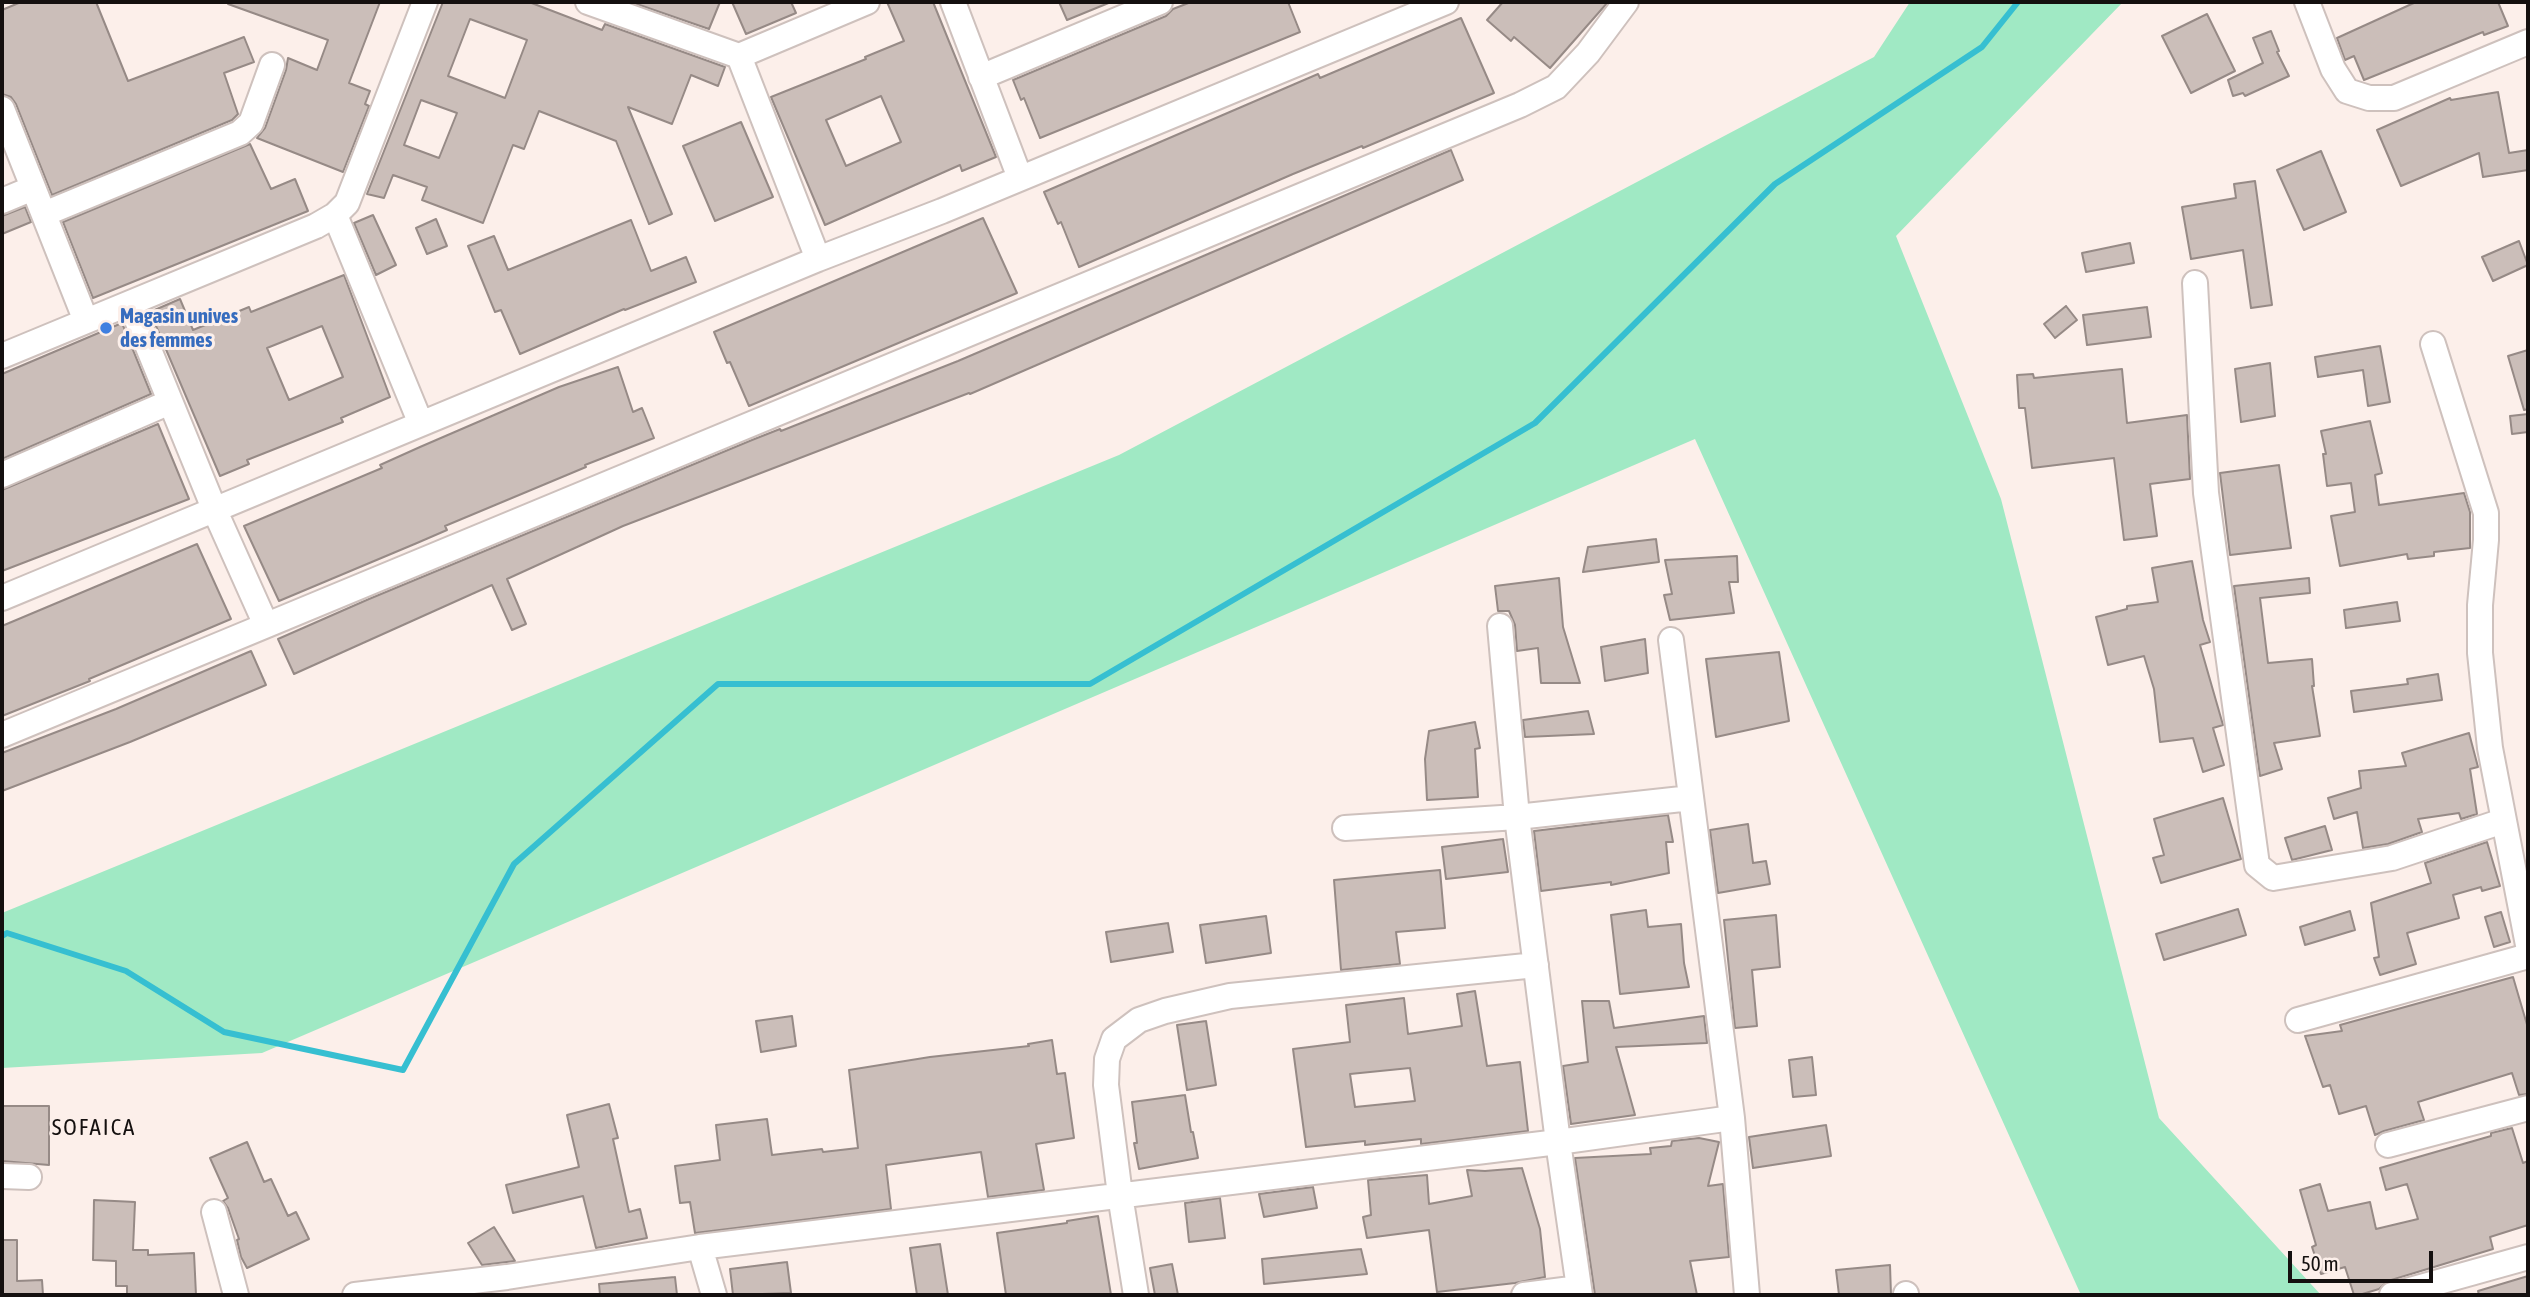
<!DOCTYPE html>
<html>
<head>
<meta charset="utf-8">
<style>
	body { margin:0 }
	#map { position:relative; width:2530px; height:1297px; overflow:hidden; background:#fcefea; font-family:"Asap Condensed",sans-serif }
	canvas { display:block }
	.frame { position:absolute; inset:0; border:4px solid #14100f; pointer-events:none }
	.scale { position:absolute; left:2288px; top:1251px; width:145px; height:32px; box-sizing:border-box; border:4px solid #14100f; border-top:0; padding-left:9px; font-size:21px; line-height:24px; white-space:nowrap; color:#14100f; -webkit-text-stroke:5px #fcefea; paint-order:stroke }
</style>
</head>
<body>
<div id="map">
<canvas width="2530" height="1297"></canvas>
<div class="frame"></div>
<div class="scale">50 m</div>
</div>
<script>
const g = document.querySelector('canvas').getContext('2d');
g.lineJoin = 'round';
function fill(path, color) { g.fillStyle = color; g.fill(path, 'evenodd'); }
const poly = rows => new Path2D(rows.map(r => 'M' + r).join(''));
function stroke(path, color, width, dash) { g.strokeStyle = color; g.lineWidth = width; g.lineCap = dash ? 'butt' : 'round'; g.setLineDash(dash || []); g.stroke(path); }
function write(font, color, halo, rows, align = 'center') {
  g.font = font + ' "Asap Condensed",sans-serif'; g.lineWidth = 6; g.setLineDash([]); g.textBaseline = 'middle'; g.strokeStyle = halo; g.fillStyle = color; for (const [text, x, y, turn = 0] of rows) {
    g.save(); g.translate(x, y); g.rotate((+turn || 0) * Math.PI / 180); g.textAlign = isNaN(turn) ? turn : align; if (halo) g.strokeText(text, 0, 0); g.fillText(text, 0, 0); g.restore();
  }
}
const green = poly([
	[1910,2,2123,2,1896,236,2001,499,2159,1118,2321,1295,2081,1295,1695,439,262,1053,2,1068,2,913,1119,455,1874,57]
]);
const stream = poly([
	[2,936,7,933,126,971,224,1032,403,1070,514,864,718,684,1090,684,1535,423,1775,184,1982,47,2018,2]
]);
const building = poly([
	[21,2,96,2,128,81,244,37,254,62,224,73,238,114,232,120,52,195,16,104,11,97,2,94,2,10,21,2],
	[228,2,380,2,349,83,370,91,365,104,369,106,343,172,257,138,265,128,286,70,288,58,317,70,328,40,228,4,228,2],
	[443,2,529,2,602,30,605,24,725,67,718,86,691,75,672,124,628,107,672,214,649,224,616,141,539,111,524,149,513,145,483,223,422,200,427,187,393,175,384,198,367,194,443,2],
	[470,19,527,40,505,98,448,76,470,19],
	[421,100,457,113,439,158,404,145,421,100],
	[631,2,720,2,709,29,631,2],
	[732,2,791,2,796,13,746,34,732,2],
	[887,2,933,2,996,157,962,171,960,165,825,225,771,97,866,59,865,57,904,41,887,2],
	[881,96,901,142,846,166,826,120,881,96],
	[1059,2,1111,2,1067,20,1059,2],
	[1191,2,1288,2,1300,32,1040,138,1024,98,1021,100,1013,80,1166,16,1173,9,1191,2],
	[1503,2,1608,2,1550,68,1514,37,1511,41,1487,20,1503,2],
	[2416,2,2498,2,2508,26,2484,35,2483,32,2364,80,2354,56,2345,60,2337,38,2416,2],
	[2207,14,2235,71,2191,93,2162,36,2207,14],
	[1461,18,1494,93,1363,148,1362,146,1293,174,1079,267,1061,222,1058,224,1044,192,1318,74,1320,78,1461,18],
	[2271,31,2279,51,2277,52,2289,76,2245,96,2243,93,2233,96,2228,80,2263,63,2253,38,2271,31],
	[2498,92,2509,153,2528,150,2528,170,2483,177,2479,153,2401,186,2377,130,2450,98,2451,100,2498,92],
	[741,122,773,197,715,221,683,146,741,122],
	[250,144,271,189,295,179,308,211,93,298,63,222,250,144],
	[1451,150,1463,180,970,394,969,393,623,526,507,579,526,624,512,630,492,585,294,674,278,639,369,599,752,440,780,429,781,431,958,361,1451,150],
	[2321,151,2346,212,2304,230,2277,170,2321,151],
	[2255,181,2272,305,2251,308,2243,250,2191,259,2182,207,2236,198,2234,184,2255,181],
	[25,207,31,222,2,234,2,216,25,207],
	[373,215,396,265,376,275,354,223,373,215],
	[983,218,1017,293,749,406,730,362,727,363,714,332,983,218],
	[436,219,447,246,427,254,416,228,436,219],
	[631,220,651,271,686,257,696,282,625,310,624,309,520,354,501,310,495,312,468,246,494,236,508,270,631,220],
	[2519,241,2528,265,2493,281,2482,257,2519,241],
	[2130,243,2134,263,2086,272,2082,253,2130,243],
	[344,275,390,397,341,418,343,422,247,460,249,464,220,476,150,312,180,299,193,330,249,307,251,312,344,275],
	[322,326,343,377,289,400,267,348,322,326],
	[2066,306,2077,320,2055,338,2044,324,2066,306],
	[2147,307,2151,337,2087,345,2083,315,2147,307],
	[122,323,151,394,2,459,2,374,122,323],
	[2380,346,2390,402,2368,406,2363,370,2318,377,2315,357,2380,346],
	[2528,350,2528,409,2524,410,2508,356,2528,350],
	[2270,363,2275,416,2241,422,2235,369,2270,363],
	[618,367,633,412,642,408,654,438,585,465,586,467,445,526,447,530,417,543,279,601,244,526,382,468,380,465,420,447,559,387,618,367],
	[2122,369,2127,423,2187,415,2190,479,2150,484,2157,536,2124,540,2114,458,2032,468,2025,408,2019,408,2017,375,2033,374,2034,378,2122,369],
	[2528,414,2528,432,2512,434,2510,416,2528,414],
	[2370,421,2382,473,2375,475,2379,505,2464,493,2470,512,2470,548,2434,552,2434,556,2408,559,2407,554,2340,566,2331,516,2355,512,2351,483,2327,486,2323,454,2326,454,2321,431,2370,421],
	[158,424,189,499,2,571,2,490,158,424],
	[2279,465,2291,548,2230,555,2220,473,2279,465],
	[1656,539,1659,562,1583,572,1588,547,1656,539],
	[197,544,231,619,89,679,90,681,2,716,2,626,197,544],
	[1737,556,1738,582,1729,582,1734,613,1670,620,1664,595,1672,594,1665,560,1737,556],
	[2192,561,2203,620,2210,642,2200,645,2223,725,2213,728,2224,765,2203,772,2193,738,2160,742,2154,689,2144,656,2108,665,2096,617,2127,609,2127,606,2158,602,2152,568,2192,561],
	[1559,578,1563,627,1580,683,1541,683,1538,648,1517,651,1515,625,1509,611,1498,611,1495,586,1559,578],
	[2309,578,2310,593,2260,598,2268,663,2312,659,2314,686,2312,686,2320,736,2274,743,2282,769,2260,776,2234,586,2309,578],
	[2397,602,2400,621,2346,628,2344,610,2397,602],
	[1645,639,1648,673,1605,681,1601,647,1645,639],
	[251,651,266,685,130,742,2,791,2,753,116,709,251,651],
	[1779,652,1789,721,1716,737,1706,659,1779,652],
	[2438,674,2442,700,2354,712,2351,691,2408,684,2407,679,2438,674],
	[1588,711,1594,734,1525,737,1523,720,1588,711],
	[1475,722,1480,748,1475,749,1478,797,1427,800,1425,759,1429,731,1475,722],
	[2469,733,2478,767,2470,769,2477,814,2461,819,2459,813,2418,819,2422,832,2388,844,2363,848,2357,812,2334,819,2328,798,2361,788,2359,771,2406,766,2402,753,2469,733],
	[2223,798,2241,859,2161,883,2153,858,2164,855,2154,819,2223,798],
	[1668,815,1673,842,1666,842,1669,873,1611,885,1611,882,1541,891,1534,831,1668,815],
	[1748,824,1753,863,1766,861,1770,884,1718,893,1710,830,1748,824],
	[2325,826,2332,850,2292,860,2285,838,2325,826],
	[1503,839,1508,872,1446,879,1442,847,1503,839],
	[2487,842,2500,886,2482,891,2481,887,2453,895,2459,918,2407,933,2416,964,2380,975,2374,958,2379,957,2371,903,2431,883,2425,863,2487,842],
	[1440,870,1445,928,1396,932,1400,964,1341,970,1334,880,1440,870],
	[2238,909,2246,935,2164,960,2156,934,2238,909],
	[1646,910,1648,927,1681,924,1684,963,1689,987,1620,994,1611,915,1646,910],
	[2350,911,2355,930,2305,945,2300,927,2350,911],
	[2501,912,2510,942,2494,947,2485,917,2501,912],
	[1776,915,1780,967,1752,970,1757,1026,1735,1028,1724,920,1776,915],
	[1266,916,1271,953,1206,963,1200,925,1266,916],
	[1168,923,1173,952,1111,962,1106,932,1168,923],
	[2513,977,2528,1028,2528,1094,2519,1095,2512,1073,2418,1102,2424,1120,2384,1131,2375,1135,2366,1106,2339,1114,2330,1085,2323,1087,2305,1036,2342,1031,2340,1025,2513,977],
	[1475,991,1487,1066,1520,1062,1528,1131,1421,1144,1421,1139,1365,1145,1365,1141,1306,1147,1293,1049,1350,1042,1346,1005,1404,998,1408,1034,1462,1026,1457,994,1475,991],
	[1410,1068,1415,1101,1355,1107,1350,1074,1410,1068],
	[1582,1001,1609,1001,1614,1028,1704,1016,1707,1043,1616,1047,1635,1115,1571,1124,1563,1066,1588,1062,1582,1001],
	[792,1016,796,1046,761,1052,756,1021,792,1016],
	[1206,1021,1216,1085,1187,1090,1177,1025,1206,1021],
	[1052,1040,1057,1074,1065,1073,1074,1138,1036,1144,1044,1190,988,1197,981,1152,886,1165,891,1209,695,1233,690,1202,680,1203,675,1166,720,1160,716,1125,767,1119,772,1155,822,1149,823,1152,858,1148,849,1070,930,1057,1029,1046,1028,1044,1052,1040],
	[1812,1057,1816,1095,1793,1097,1789,1060,1812,1057],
	[1185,1095,1191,1132,1193,1132,1198,1158,1139,1169,1134,1143,1137,1143,1132,1102,1185,1095],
	[609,1104,618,1138,613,1139,629,1212,640,1209,647,1238,596,1248,583,1196,513,1213,506,1185,579,1167,567,1115,609,1104],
	[2,1106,49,1106,49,1165,2,1161,2,1106],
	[1826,1125,1831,1156,1753,1168,1749,1137,1826,1125],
	[2512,1128,2523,1163,2528,1161,2528,1225,2490,1237,2493,1249,2388,1281,2379,1289,2359,1295,2354,1295,2345,1267,2321,1274,2312,1247,2316,1245,2300,1190,2320,1184,2328,1211,2370,1202,2376,1229,2418,1219,2407,1184,2386,1190,2380,1168,2491,1136,2491,1133,2512,1128],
	[1699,1138,1719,1142,1708,1186,1723,1184,1729,1257,1690,1261,1697,1295,1595,1295,1575,1158,1651,1154,1650,1148,1671,1146,1672,1141,1699,1138],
	[247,1142,264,1182,271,1179,288,1216,296,1212,309,1239,247,1268,241,1257,237,1240,239,1239,228,1208,223,1201,228,1198,210,1158,247,1142],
	[1522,1168,1540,1229,1545,1277,1515,1283,1437,1292,1429,1230,1367,1238,1363,1217,1371,1215,1368,1180,1427,1175,1429,1204,1472,1196,1467,1170,1485,1171,1522,1168],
	[1313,1187,1317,1208,1264,1217,1259,1194,1313,1187],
	[1220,1198,1225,1238,1189,1242,1185,1203,1220,1198],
	[94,1200,135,1202,133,1250,148,1250,148,1255,194,1253,196,1295,127,1295,127,1286,116,1286,116,1261,93,1260,94,1200],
	[1098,1216,1111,1295,1006,1295,997,1233,1067,1223,1067,1221,1098,1216],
	[494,1227,515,1261,482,1265,468,1243,494,1227],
	[2,1240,17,1240,17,1281,42,1280,43,1295,2,1295,2,1240],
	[940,1244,948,1295,917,1295,910,1248,940,1244],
	[1361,1249,1367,1274,1264,1284,1262,1259,1361,1249],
	[787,1262,791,1293,733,1295,730,1269,787,1262],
	[1172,1264,1178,1295,1155,1295,1150,1268,1172,1264],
	[1890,1265,1891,1295,1839,1295,1836,1270,1890,1265],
	[2528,1276,2528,1295,2479,1295,2478,1291,2528,1276],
	[675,1277,677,1295,600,1295,599,1284,675,1277]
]);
const minor = poly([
	[588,2,739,56,867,2],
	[953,2,1020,178],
	[2307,2,2333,69,2347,91,2369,98,2394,98,2528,42],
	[739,56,818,259],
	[981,77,1160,2],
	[2,109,86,321],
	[2,201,33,188],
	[44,214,240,133,251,123,272,65],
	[335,215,421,424],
	[2195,283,2206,493,2257,865,2273,878,2392,858,2503,821],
	[130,303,215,511,266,625],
	[2433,344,2486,513,2486,540,2480,605,2480,653,2490,748,2528,945],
	[2,356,316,226,335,215,347,203,425,2],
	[2,475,170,402],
	[2,598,818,259,942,211,1446,2],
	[1500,626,1517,817,1558,1142,1580,1295],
	[1671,640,1732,1118,1747,1295],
	[2,735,1520,105,1556,87,1588,53,1626,2],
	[1345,828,1517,817,1691,798],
	[2298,1020,2528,956],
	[2388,1145,2528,1108],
	[2,1176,29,1177],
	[214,1212,236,1295],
	[1906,1294,1906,1295],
	[355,1295,507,1277,700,1247],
	[714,1295,700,1247,1558,1142,1732,1118],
	[1136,1295,1120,1195,1106,1085,1107,1059,1114,1039,1139,1020,1165,1011,1230,996,1536,965],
	[1524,1295,1579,1288],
	[2392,1295,2528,1257]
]);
const markers = [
	[106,328,7,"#3f7fe0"]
];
const shopNames = [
	["Magasin unives",120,316],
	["des femmes",120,340]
];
const neighbourhoodNames = [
	["SOFAICA",94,1128]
];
fill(green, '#a0e9c4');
stroke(stream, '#36bfd1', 6);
fill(building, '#cbbeb9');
stroke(building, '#968a86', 2);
stroke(minor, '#cec1bd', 28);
stroke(minor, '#fff', 24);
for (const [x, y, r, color] of markers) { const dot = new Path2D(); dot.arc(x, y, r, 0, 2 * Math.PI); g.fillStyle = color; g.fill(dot); stroke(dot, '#fcefea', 2.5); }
write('bold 21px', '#366cbe', '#fcefea', shopNames, 'left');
g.letterSpacing = '2px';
write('23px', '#14100f', '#fcefea', neighbourhoodNames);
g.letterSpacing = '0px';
</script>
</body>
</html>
